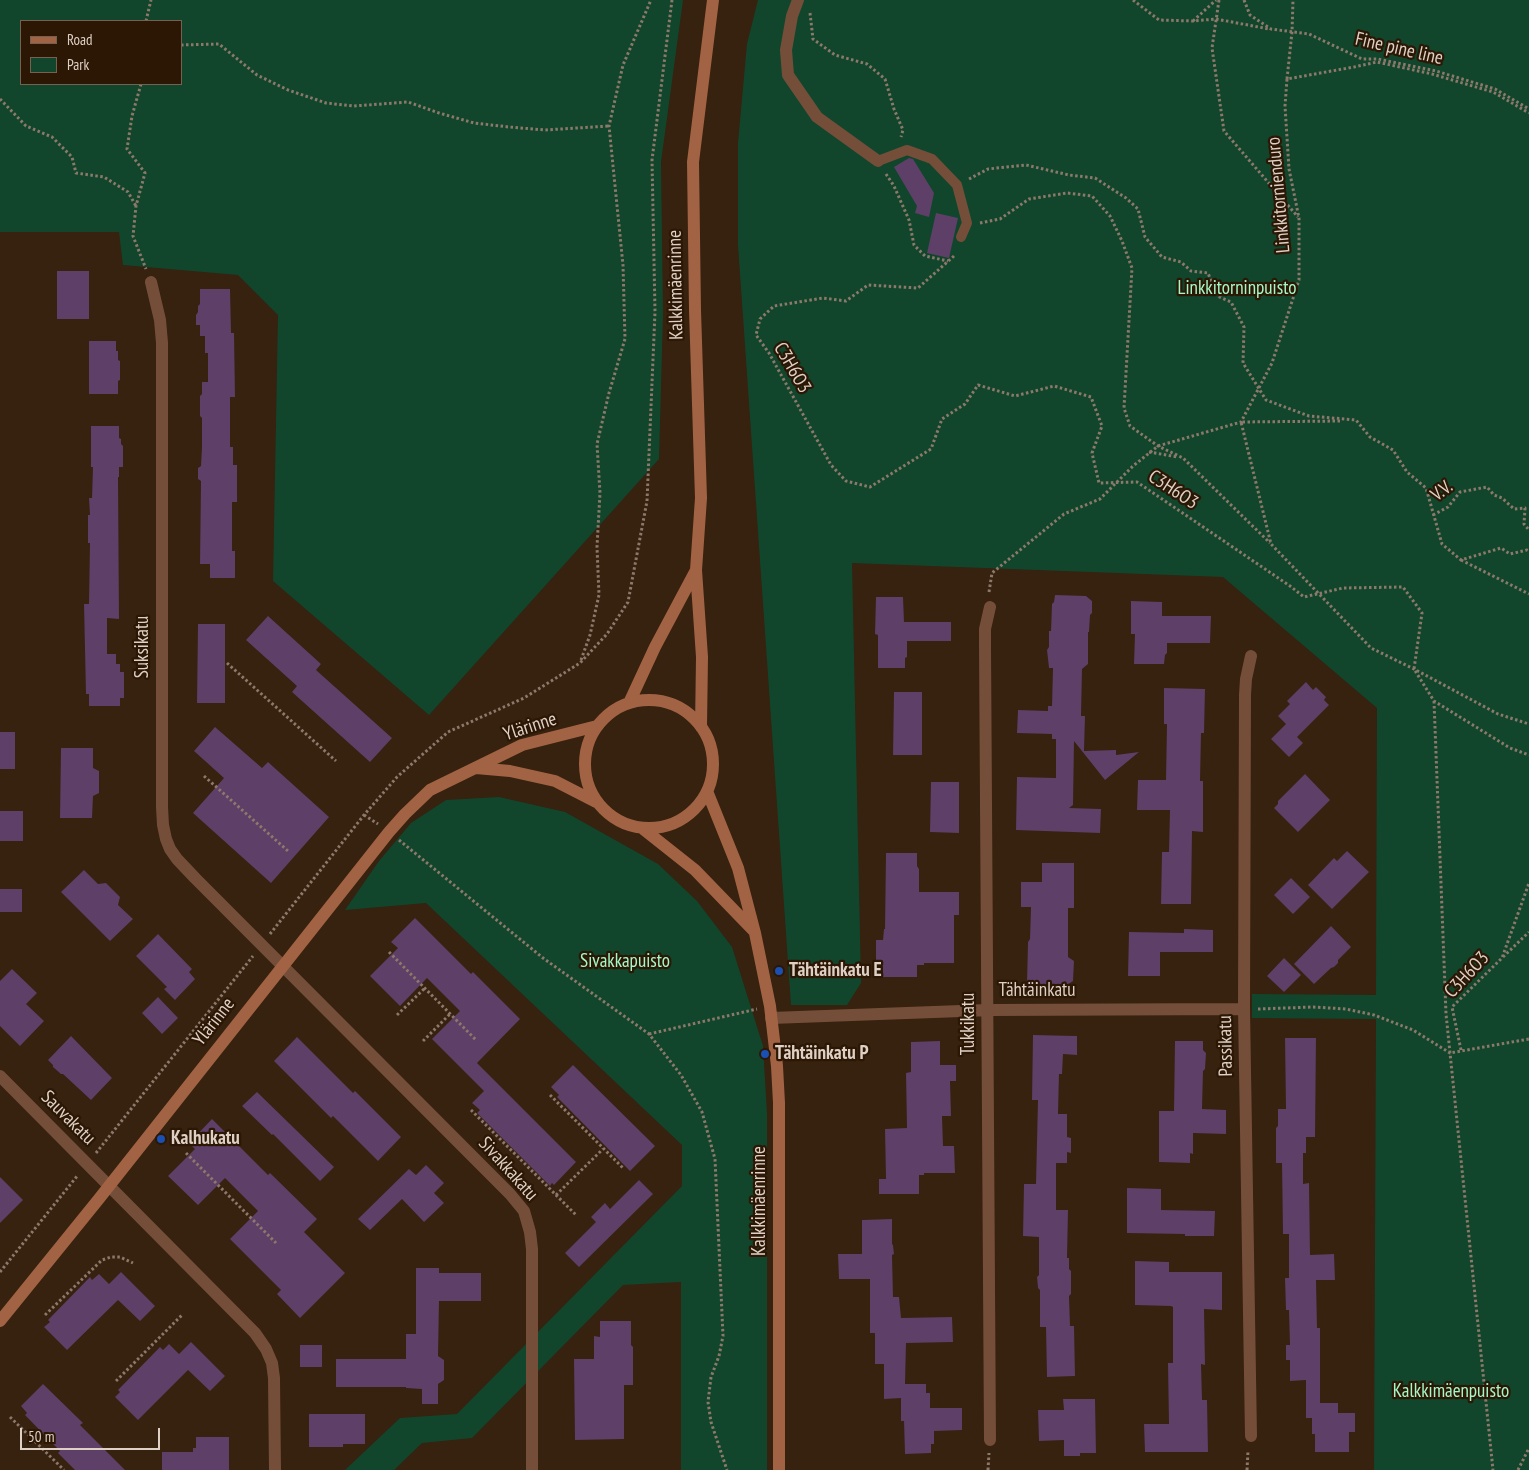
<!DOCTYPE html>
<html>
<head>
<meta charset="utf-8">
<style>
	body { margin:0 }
	#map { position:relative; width:1529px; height:1470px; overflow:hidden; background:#37210f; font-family:"PT Sans Narrow",sans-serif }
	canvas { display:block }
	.legend { position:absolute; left:20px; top:20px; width:162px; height:65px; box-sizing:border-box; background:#2c1705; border:1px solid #746152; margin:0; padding:6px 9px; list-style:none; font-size:15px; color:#dfd0c5 }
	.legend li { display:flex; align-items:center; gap:10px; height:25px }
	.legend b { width:25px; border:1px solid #746152 }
	.scale { position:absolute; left:20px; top:1428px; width:140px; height:22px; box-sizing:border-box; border:2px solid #dfd0c5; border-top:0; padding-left:6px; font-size:15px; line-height:18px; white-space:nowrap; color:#dfd0c5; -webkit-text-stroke:4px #2c1705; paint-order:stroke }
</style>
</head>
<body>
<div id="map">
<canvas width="1529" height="1470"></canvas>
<ul class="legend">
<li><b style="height:6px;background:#a16343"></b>Road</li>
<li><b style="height:14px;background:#11462c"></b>Park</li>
</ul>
<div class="scale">50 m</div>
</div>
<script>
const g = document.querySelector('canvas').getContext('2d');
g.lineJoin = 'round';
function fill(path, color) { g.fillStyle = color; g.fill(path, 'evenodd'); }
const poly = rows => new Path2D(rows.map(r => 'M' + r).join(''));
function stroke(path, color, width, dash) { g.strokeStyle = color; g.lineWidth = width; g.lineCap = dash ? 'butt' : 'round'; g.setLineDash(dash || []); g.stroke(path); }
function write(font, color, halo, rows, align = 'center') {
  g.font = font + ' "PT Sans Narrow",sans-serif'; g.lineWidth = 4.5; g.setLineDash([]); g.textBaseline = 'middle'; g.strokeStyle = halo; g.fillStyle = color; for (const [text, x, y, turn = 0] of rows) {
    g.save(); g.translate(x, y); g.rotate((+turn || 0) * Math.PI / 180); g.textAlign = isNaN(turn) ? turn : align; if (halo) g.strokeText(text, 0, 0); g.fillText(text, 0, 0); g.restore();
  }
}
const green = poly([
	[0,0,683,0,661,162,663,314,659,459,429,715,273,581,278,315,238,275,123,265,119,232,0,232],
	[21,21,181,21,181,84,21,84],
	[758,0,1529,0,1529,1470,1374,1470,1376,1019,1252,1018,1252,994,1376,995,1377,708,1223,577,852,563,861,983,847,1005,791,1005,738,245,738,143,747,44],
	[499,797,565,812,658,864,697,901,732,947,763,1046,767,1113,767,1470,681,1470,681,1282,623,1285,472,1438,422,1443,394,1470,345,1470,400,1418,457,1414,682,1186,682,1145,426,903,345,910,379,861,411,823,446,800]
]);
const building = poly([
	[909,158,913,159,934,193,929,217,915,213,917,206,894,167],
	[936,213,958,218,949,258,927,253],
	[57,271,89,271,89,319,57,319],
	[200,289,230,289,231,333,234,333,235,397,230,397,230,447,233,447,233,465,237,465,237,502,232,502,232,551,235,551,235,578,210,578,210,564,200,564,201,481,198,479,198,468,201,466,202,447,202,418,200,416,200,396,202,394,202,382,208,382,208,353,205,353,205,336,200,336,200,325,196,325,196,315,198,312,198,306,200,304],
	[89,341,116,341,116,351,118,351,118,360,120,361,120,380,118,381,118,394,89,394],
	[91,426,119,426,119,438,121,439,121,444,123,446,123,467,119,467,119,477,118,477,119,619,107,618,107,654,116,654,116,664,120,664,120,672,124,672,124,698,120,698,120,706,89,706,89,694,86,694,84,604,89,604,90,543,88,543,88,515,90,515,89,498,92,498,93,467,91,467],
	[1055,595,1086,596,1092,601,1092,613,1090,615,1089,632,1088,632,1088,664,1082,669,1081,716,1085,716,1084,751,1116,750,1116,755,1139,752,1105,780,1074,741,1073,805,1069,808,1101,809,1100,833,1016,830,1017,777,1056,778,1056,739,1052,739,1052,734,1017,733,1018,710,1048,711,1048,706,1052,706,1053,668,1049,668,1047,650,1049,647,1049,631,1051,631,1052,604,1054,602],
	[876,597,903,597,904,622,951,622,951,641,907,641,907,657,905,658,905,668,878,668,878,635,875,634],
	[1131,601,1162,602,1162,616,1211,616,1210,643,1167,643,1167,653,1165,655,1164,664,1134,664,1135,634,1131,634],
	[268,616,321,664,316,670,392,738,370,762,292,692,297,686,246,640],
	[198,624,225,624,225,703,197,703],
	[1306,682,1313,690,1316,687,1326,697,1324,700,1329,705,1297,737,1303,743,1289,757,1271,739,1286,724,1278,716,1290,704,1287,701],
	[1164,688,1205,689,1204,733,1201,733,1200,781,1203,781,1203,832,1192,831,1191,904,1161,904,1162,852,1169,852,1170,810,1137,810,1138,780,1166,780,1167,724,1164,724],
	[894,692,922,692,922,755,893,755],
	[215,727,262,768,268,762,329,817,271,883,193,813,224,778,194,751],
	[0,732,15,732,15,769,0,769],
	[61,748,93,748,93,768,99,771,99,793,93,796,92,818,60,818],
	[1305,774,1330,800,1298,832,1274,808,1278,804,1278,801],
	[931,782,959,782,959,833,930,832],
	[0,811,23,811,23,841,0,841],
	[1347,851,1369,872,1332,909,1308,885,1334,858,1337,861],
	[886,853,917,853,917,866,919,869,919,892,959,892,959,915,954,915,954,963,924,963,924,965,917,965,917,977,883,977,883,966,876,966,876,940,883,940,884,929,885,929],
	[1042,863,1074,863,1074,908,1068,908,1068,957,1074,961,1073,981,1067,985,1027,984,1028,942,1030,939,1031,907,1021,907,1021,882,1042,882],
	[84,870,98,884,106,883,120,897,118,905,133,919,110,941,61,892],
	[1291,878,1310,897,1293,914,1274,895],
	[0,889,22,889,22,912,0,912],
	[415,918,471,974,473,972,520,1019,477,1063,576,1162,554,1185,552,1183,550,1186,477,1113,480,1110,472,1103,484,1091,432,1039,460,1011,427,978,400,1006,370,976,398,948,391,942],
	[1331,926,1351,947,1338,960,1338,963,1334,967,1331,968,1314,984,1294,964],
	[1184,929,1213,930,1213,952,1160,952,1160,976,1128,976,1129,932,1184,933],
	[158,934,192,969,189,972,195,979,175,1000,164,989,167,987,136,956],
	[1284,958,1301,975,1284,992,1267,976],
	[12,969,37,993,26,1004,44,1021,20,1046,0,1026,0,981],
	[158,997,178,1018,162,1034,142,1013],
	[1033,1035,1077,1036,1077,1055,1063,1054,1062,1074,1059,1074,1058,1114,1067,1114,1067,1137,1071,1138,1071,1153,1067,1152,1067,1163,1056,1163,1056,1210,1068,1210,1067,1258,1069,1258,1069,1269,1071,1271,1071,1294,1069,1296,1070,1326,1074,1326,1075,1376,1047,1377,1046,1327,1040,1327,1040,1290,1038,1288,1037,1277,1039,1275,1039,1237,1023,1236,1024,1184,1036,1184,1038,1100,1032,1100],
	[71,1036,112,1078,91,1100,63,1074,61,1074,53,1067,53,1065,48,1060],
	[297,1037,353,1093,355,1091,401,1137,378,1161,333,1116,331,1118,274,1061],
	[1285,1038,1316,1038,1315,1137,1306,1137,1306,1153,1303,1153,1303,1184,1309,1183,1310,1255,1334,1254,1335,1280,1316,1280,1317,1328,1320,1328,1320,1403,1338,1403,1338,1413,1355,1413,1355,1432,1349,1432,1349,1452,1315,1452,1315,1434,1312,1434,1312,1418,1306,1418,1306,1380,1290,1381,1290,1360,1286,1360,1286,1345,1290,1345,1289,1310,1286,1310,1285,1278,1289,1278,1289,1234,1283,1234,1282,1163,1276,1163,1276,1128,1278,1126,1278,1109,1286,1109],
	[940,1041,940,1065,956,1065,956,1081,950,1081,951,1116,942,1116,943,1146,954,1146,955,1173,924,1173,924,1175,919,1175,919,1194,879,1194,879,1179,886,1179,885,1129,907,1128,906,1073,911,1072,911,1042],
	[1175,1041,1203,1041,1203,1050,1206,1053,1205,1069,1203,1071,1202,1109,1226,1110,1226,1134,1193,1133,1193,1154,1190,1153,1190,1163,1159,1162,1159,1111,1174,1111],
	[573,1065,655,1146,630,1171,557,1097,559,1095,551,1087],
	[257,1092,334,1167,320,1181,273,1134,272,1135,242,1106],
	[212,1119,268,1175,270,1173,317,1219,304,1232,345,1273,300,1318,277,1294,281,1290,230,1239,258,1211,225,1178,198,1205,168,1176,195,1149,189,1143],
	[426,1165,444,1183,434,1193,444,1203,424,1222,402,1199,370,1230,358,1219,409,1169,416,1175],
	[0,1177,23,1200,0,1223],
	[639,1180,653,1194,579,1267,565,1253,596,1222,591,1217,605,1203,610,1209],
	[1127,1188,1161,1189,1161,1210,1215,1211,1214,1236,1185,1236,1185,1234,1127,1233],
	[892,1219,892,1244,893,1245,894,1254,892,1255,893,1297,899,1297,901,1318,952,1317,953,1342,906,1343,905,1384,926,1384,926,1393,930,1393,930,1408,962,1408,962,1430,934,1431,934,1444,931,1444,931,1453,905,1454,904,1421,901,1421,901,1398,884,1399,884,1364,875,1364,875,1333,870,1333,870,1279,839,1279,838,1254,862,1254,862,1220],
	[1135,1261,1169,1262,1169,1272,1222,1272,1222,1310,1204,1309,1205,1365,1201,1364,1202,1400,1207,1400,1208,1452,1145,1452,1144,1424,1169,1424,1168,1363,1173,1363,1173,1307,1171,1306,1135,1305],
	[416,1268,439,1268,439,1273,481,1273,481,1301,439,1301,438,1356,444,1360,444,1380,438,1384,438,1404,422,1404,422,1389,406,1388,406,1387,336,1387,336,1359,406,1359,406,1334,416,1334],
	[121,1272,155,1306,140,1321,118,1300,67,1350,44,1327,50,1322,48,1320,90,1277,92,1280,99,1274,109,1284],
	[600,1321,631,1321,631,1345,633,1347,633,1385,624,1385,624,1439,575,1440,574,1359,594,1359,594,1336,600,1337],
	[191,1342,225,1376,210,1391,188,1370,138,1420,115,1397,120,1392,118,1390,160,1347,163,1350,169,1344,179,1354],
	[300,1345,322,1345,322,1367,300,1367],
	[43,1384,83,1423,80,1425,125,1470,75,1470,58,1453,60,1451,25,1415,27,1413,21,1406],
	[1063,1399,1095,1399,1096,1453,1080,1453,1080,1456,1064,1456,1064,1440,1039,1441,1038,1410,1064,1410],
	[309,1414,365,1414,365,1444,343,1444,343,1447,309,1447],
	[196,1437,229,1437,229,1470,162,1470,162,1452,193,1452,193,1448,196,1448]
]);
const path = poly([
	[1133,0,1159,20,1193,21,1216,19,1269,29],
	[1219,0,1212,48,1224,131,1298,217],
	[1244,0,1250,15,1271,29,1309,34,1362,59,1378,59,1436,71,1495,89,1529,109],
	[810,13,813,39,835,55,867,64,885,79,894,109,903,130,901,137],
	[146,21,151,0],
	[1193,21,1216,0],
	[181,45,219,44,257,75,288,90,326,103,354,106,408,102,439,113,474,123,509,127,545,130,609,126],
	[1287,79,1292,32,1293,0],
	[141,84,132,116,127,149,145,173,136,206,133,236,146,269],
	[0,99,26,126,52,137,72,157,76,173,104,177,128,192,136,206],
	[886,174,894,186,909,220,914,245,925,256,948,261],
	[969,179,988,169,1026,165,1069,175,1095,178,1126,198,1138,209,1145,237,1162,257,1181,262,1191,271,1208,273,1217,296,1231,302,1244,327,1243,363,1266,400,1309,416,1356,420,1370,437,1393,450,1407,472,1426,488,1442,544,1461,560,1501,548,1510,554,1527,550,1529,551],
	[980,223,1000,219,1029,199,1067,193,1092,196,1110,216,1122,241,1132,268,1124,408,1130,426,1158,446,1183,458,1270,543],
	[954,256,918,288,868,285,846,301,823,298,774,306,760,319,756,335,769,353,831,465,846,481,870,487,931,449,942,419,965,404,978,385,1015,396,1054,386,1091,397,1102,426,1092,453,1099,483,1137,482,1290,586,1304,597,1343,588,1403,587,1422,613,1414,669,1434,701,1510,748,1529,755],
	[1340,421,1241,422,1271,544,1371,648,1414,669,1498,714,1529,724],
	[1149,452,1178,457],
	[1433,515,1448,507,1460,492,1487,487,1494,495,1502,498,1514,509,1525,508,1524,524,1529,530],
	[1461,560,1529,594],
	[989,592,992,573,1064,514,1100,499,1133,466,1158,446,1241,422,1272,363,1299,280,1299,218,1289,169,1285,106,1287,79,1354,67,1377,62,1432,74,1493,92,1529,113],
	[581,660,590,635,599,595,597,547,600,493,597,444,609,393,625,339,623,265,609,126,623,65,651,0],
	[227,663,336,761],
	[1434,701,1446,1014,1450,1053,1529,1039],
	[204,776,288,851],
	[364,815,378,824],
	[399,840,543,958,649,1034,681,1075,702,1112,715,1159,723,1336,719,1356,711,1377,708,1402,711,1422,727,1470],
	[270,934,364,815,397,777,448,732,524,698,580,663,607,634,628,602,647,501,655,312,652,160,672,0],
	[389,952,476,1040],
	[1503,957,1529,932],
	[1258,1009,1313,1007,1346,1009,1374,1015,1413,1030,1450,1053,1493,1470],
	[397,1015,425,988],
	[649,1034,757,1009],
	[423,1041,450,1014],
	[1461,1050,1452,1007,1502,958,1529,883],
	[550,1095,623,1168],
	[471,1110,576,1215],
	[96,1153,253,956],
	[186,1153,276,1243],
	[556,1195,603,1149],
	[0,1272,78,1175],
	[45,1315,102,1260,111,1257,120,1257,133,1263],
	[116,1381,183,1314],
	[10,1417,64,1470],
	[988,1470,989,1453],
	[1247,1470,1248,1451],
	[1518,1470,1529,1448]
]);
const lane = poly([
	[878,161,907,150,932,159,957,185,967,223,961,237]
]);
const street = poly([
	[798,0,792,16,786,50,788,75,817,117,878,161],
	[151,282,160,320,162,343,162,807,163,825,166,839,170,849,177,859,195,878,510,1194,524,1211,530,1232,532,1249,532,1470],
	[990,607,985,629,985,645,990,1440],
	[771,1018,988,1010,1244,1009],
	[0,1076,255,1333,266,1349,272,1363,274,1378,275,1470],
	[1251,1436,1244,1009,1245,695,1246,679,1251,656]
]);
const secondary = poly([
	'585 764a64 64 0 1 1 128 0a64 64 0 1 1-128 0Z',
	[629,703,655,647,696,570],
	[701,727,702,657,696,570,701,498,695,310,693,162,713,0],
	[476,768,510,771,555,781,596,802],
	[707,791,738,868,755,933,770,1006,777,1066,779,1103,779,1470],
	[642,828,695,870,754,931],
	[0,1321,98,1200,389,832,405,814,430,790,522,745,597,726]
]);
const markers = [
	[779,971,5,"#1a4fb4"],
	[765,1054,5,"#1a4fb4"],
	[161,1139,5,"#1a4fb4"]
];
const streetNames = [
	["Fine pine line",1399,49,13],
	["Linkkitornienduro",1279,195,-95],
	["Kalkkimäenrinne",676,285,-91],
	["C3H6O3",792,368,60],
	["C3H6O3",1173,490,33],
	["V.V.",1442,491,-37],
	["Suksikatu",143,647,-90],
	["Ylärinne",530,727,-18],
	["C3H6O3",1467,975,-47],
	["Tähtäinkatu",1037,991],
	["Ylärinne",214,1022,-52],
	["Tukkikatu",969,1024,-90],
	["Passikatu",1226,1046,-91],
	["Sauvakatu",68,1118,45],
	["Sivakkakatu",508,1169,48],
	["Kalkkimäenrinne",760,1201,-90]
];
const parkNames = [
	["Linkkitorninpuisto",1237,289],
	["Sivakkapuisto",625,962],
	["Kalkkimäenpuisto",1451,1392]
];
const poiNames = [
	["Tähtäinkatu E",789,971],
	["Tähtäinkatu P",775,1054],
	["Kalhukatu",171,1139]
];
fill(green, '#11462c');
fill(building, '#5d3f67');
stroke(path, '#8c796b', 3, [2.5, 2.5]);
stroke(lane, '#754e3a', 10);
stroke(street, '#754e3a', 12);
stroke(secondary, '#a16343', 12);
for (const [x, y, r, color] of markers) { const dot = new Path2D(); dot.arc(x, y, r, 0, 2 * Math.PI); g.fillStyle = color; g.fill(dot); stroke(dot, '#2c1705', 2); }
write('19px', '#dfd0c5', '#2c1705', streetNames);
write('19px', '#a5f9c8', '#2c1705', parkNames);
write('bold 19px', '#dfd0c5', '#2c1705', poiNames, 'left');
</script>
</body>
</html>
